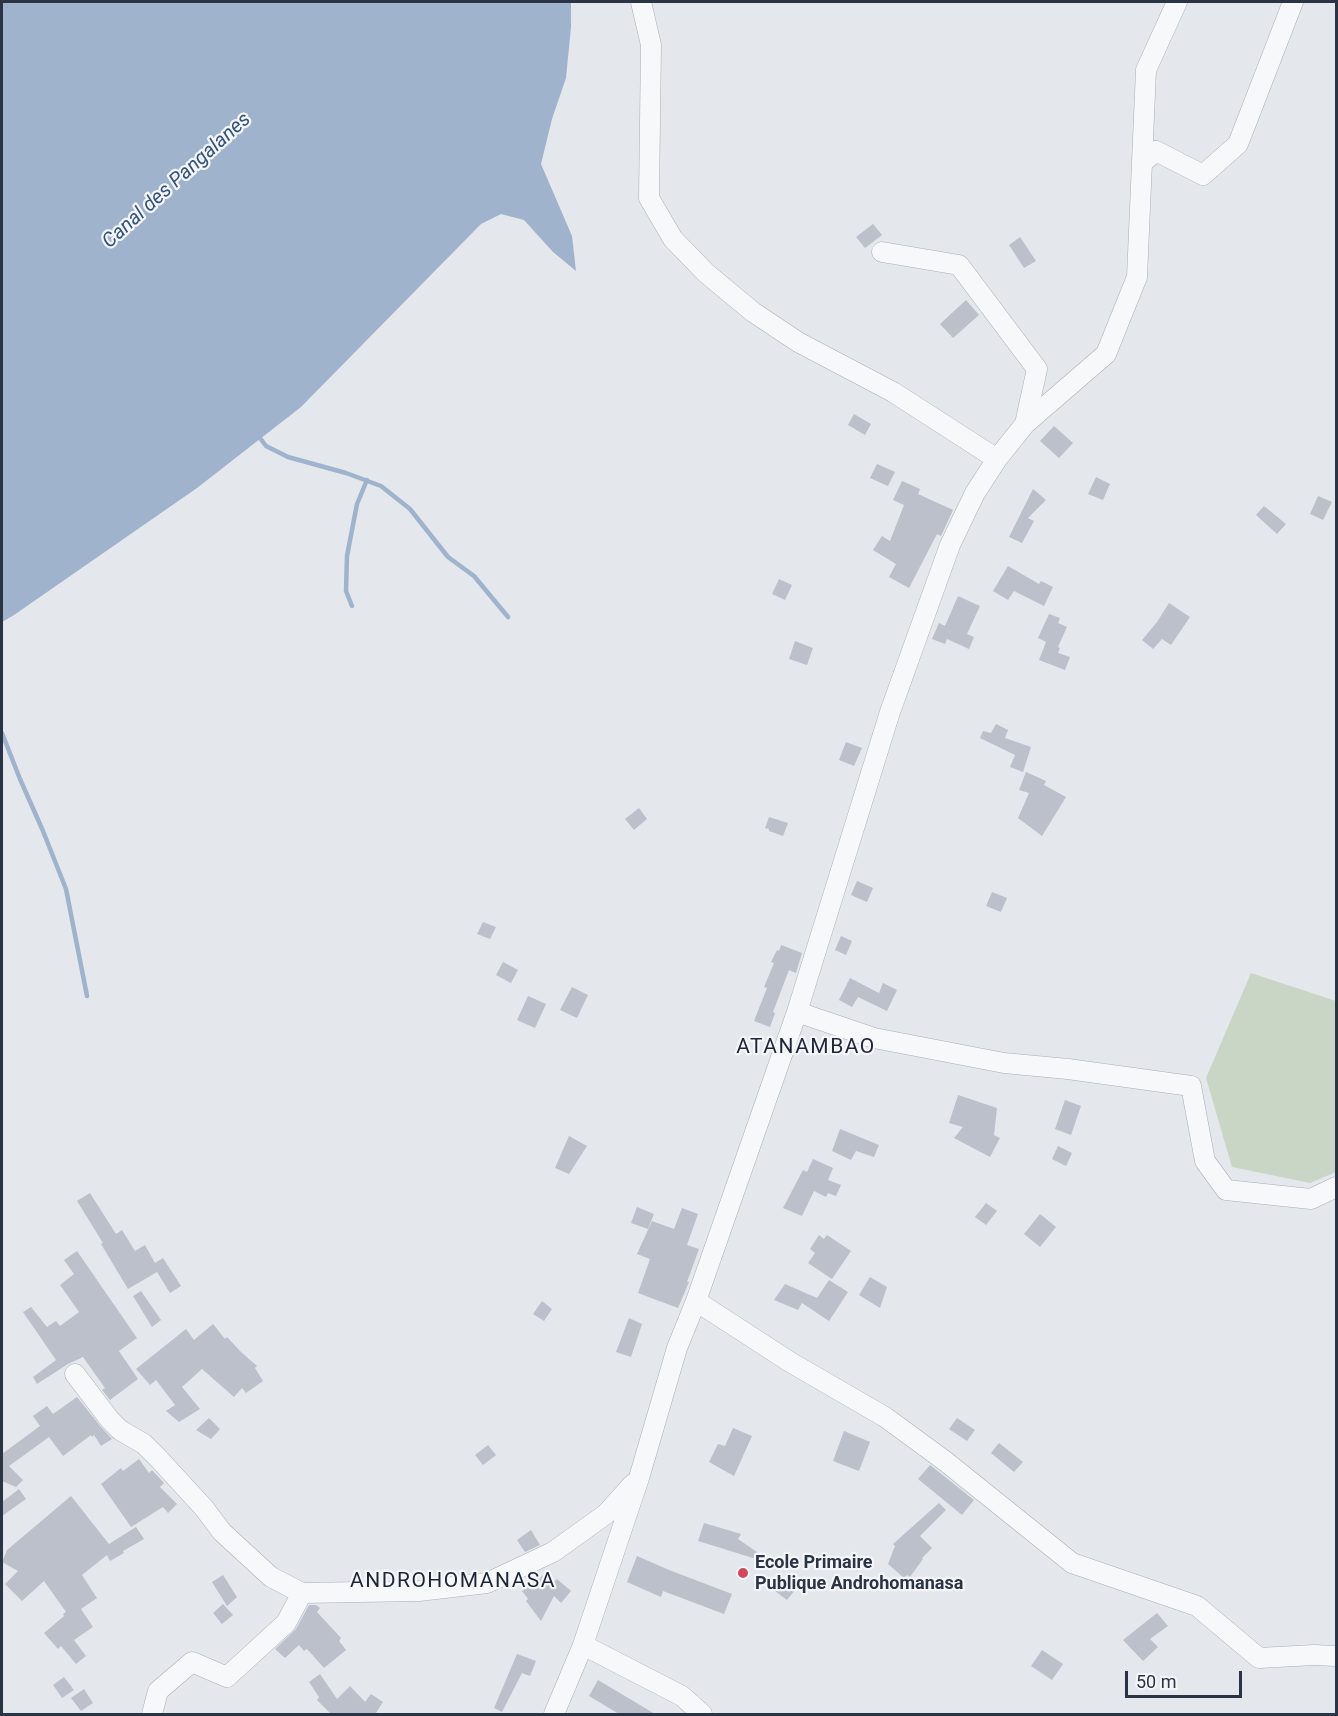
<!DOCTYPE html>
<html>
<head>
<meta charset="utf-8">
<style>
	body { margin:0 }
	#map { position:relative; width:1338px; height:1716px; overflow:hidden; background:#e4e7ec; font-family:Roboto,sans-serif }
	canvas { display:block }
	.frame { position:absolute; inset:0; border:3px solid #2b3445; pointer-events:none }
	.scale { position:absolute; left:1125px; top:1671px; width:117px; height:27px; box-sizing:border-box; border:3px solid #2b3445; border-top:0; padding-left:8px; font-size:18px; line-height:21px; white-space:nowrap; color:#2b3445; -webkit-text-stroke:4px #f4f6f9; paint-order:stroke }
</style>
</head>
<body>
<div id="map">
<canvas width="1338" height="1716"></canvas>
<div class="frame"></div>
<div class="scale">50 m</div>
</div>
<script>
const g = document.querySelector('canvas').getContext('2d');
g.lineJoin = 'round';
function fill(path, color) { g.fillStyle = color; g.fill(path, 'evenodd'); }
const poly = rows => new Path2D(rows.map(r => 'M' + r).join(''));
function stroke(path, color, width, dash) { g.strokeStyle = color; g.lineWidth = width; g.lineCap = dash ? 'butt' : 'round'; g.setLineDash(dash || []); g.stroke(path); }
function write(font, color, halo, rows, align = 'center') {
  g.font = font + ' Roboto,sans-serif'; g.lineWidth = 4.5; g.setLineDash([]); g.textBaseline = 'middle'; g.strokeStyle = halo; g.fillStyle = color; for (const [text, x, y, turn = 0] of rows) {
    g.save(); g.translate(x, y); g.rotate((+turn || 0) * Math.PI / 180); g.textAlign = isNaN(turn) ? turn : align; if (halo) g.strokeText(text, 0, 0); g.fillText(text, 0, 0); g.restore();
  }
}
const green = poly([
	[1251,973,1336,1001,1336,1172,1310,1183,1232,1167,1206,1078]
]);
const water = poly([
	[2,2,571,2,571,27,566,78,552,119,541,164,572,236,576,271,553,252,524,220,501,214,481,224,301,407,197,488,14,615,2,622]
]);
const stream = poly([
	[257,434,266,446,288,457,346,473,381,486,410,509,448,557,474,576,508,617],
	[352,606,346,591,347,556,357,504,367,480],
	[2,733,20,779,43,831,66,889,87,996]
]);
const building = poly([
	[873,224,882,235,865,248,856,237],
	[1020,237,1036,261,1024,268,1009,245],
	[966,300,979,315,953,338,940,324],
	[854,414,871,424,865,435,848,425],
	[1054,426,1073,443,1059,458,1040,441],
	[877,464,895,472,888,486,870,478],
	[1096,477,1110,484,1103,500,1088,494],
	[902,481,920,489,918,494,953,510,941,536,937,534,909,588,889,577,896,564,873,550,882,536,890,541,904,505,893,500],
	[1033,489,1046,500,1028,518,1034,521,1022,543,1009,537],
	[1318,496,1332,502,1323,520,1310,514],
	[1264,506,1286,524,1277,534,1256,515],
	[1008,566,1039,584,1041,581,1053,587,1044,606,1014,591,1008,600,993,591],
	[779,579,792,585,785,600,772,594],
	[958,596,980,606,967,634,974,637,969,649,947,639,945,644,932,639,939,623,945,626],
	[1169,603,1190,617,1171,645,1162,639,1153,649,1142,640,1157,622],
	[1049,614,1060,618,1058,623,1067,627,1058,647,1060,648,1058,653,1070,657,1065,670,1039,660,1046,642,1038,638],
	[795,641,813,648,807,665,789,659],
	[996,724,1008,730,1005,738,1031,747,1023,772,1010,767,1015,755,980,738,983,731,991,733],
	[846,742,862,748,854,766,839,760],
	[1026,772,1046,781,1044,785,1066,797,1042,836,1018,818,1029,793,1019,790],
	[639,808,647,819,634,830,625,819],
	[769,817,788,823,783,836,769,831,769,829,765,828],
	[857,881,873,888,867,902,851,895],
	[992,892,1007,898,1001,912,986,906],
	[483,922,496,927,490,939,477,934],
	[841,936,852,941,846,955,835,950],
	[781,945,802,953,796,973,789,970,773,1012,775,1013,770,1027,754,1021,767,988,764,987,774,963,771,962,777,950,779,951],
	[503,962,518,970,511,983,496,975],
	[850,978,879,993,883,983,897,990,887,1011,858,997,852,1007,839,1000],
	[572,987,588,995,577,1018,560,1010],
	[528,996,546,1004,535,1028,517,1020],
	[958,1095,997,1108,994,1135,1000,1138,990,1157,954,1138,963,1127,949,1123],
	[1065,1100,1081,1106,1071,1135,1055,1129],
	[840,1129,879,1145,874,1157,856,1151,851,1160,832,1151],
	[569,1136,587,1146,569,1174,555,1168],
	[1058,1146,1072,1153,1066,1166,1052,1159],
	[813,1159,833,1168,828,1180,841,1185,836,1196,828,1193,826,1197,814,1191,802,1216,783,1208,803,1170,807,1172],
	[90,1193,116,1234,122,1230,135,1251,145,1245,155,1263,163,1258,181,1286,170,1293,157,1272,128,1289,101,1244,103,1243,77,1201],
	[986,1203,997,1211,986,1225,975,1217],
	[637,1207,654,1214,648,1229,631,1223],
	[682,1208,698,1214,687,1245,699,1249,687,1282,689,1282,678,1308,638,1293,650,1259,637,1254,652,1221,674,1229],
	[1040,1214,1056,1227,1040,1247,1024,1234],
	[819,1235,824,1239,827,1235,851,1251,832,1279,808,1263,815,1253,810,1249],
	[77,1251,137,1338,119,1351,138,1379,110,1400,102,1390,105,1388,83,1357,68,1364,37,1384,33,1377,56,1360,23,1312,31,1307,47,1327,56,1321,60,1326,79,1312,60,1285,74,1274,64,1260],
	[870,1277,887,1287,880,1308,859,1295],
	[829,1280,848,1292,829,1321,802,1303,798,1310,774,1300,785,1284,817,1298],
	[141,1291,161,1320,152,1327,133,1296],
	[542,1301,552,1309,544,1321,533,1314],
	[629,1318,642,1324,631,1357,616,1352],
	[213,1324,225,1339,227,1337,241,1352,257,1366,255,1368,263,1381,246,1393,242,1388,234,1397,202,1369,182,1387,200,1409,179,1422,166,1411,175,1405,156,1380,150,1385,136,1369,186,1329,194,1340],
	[77,1397,101,1427,112,1439,101,1446,94,1435,92,1437,91,1435,63,1456,49,1437,9,1466,23,1480,16,1487,2,1481,2,1454,40,1426,33,1416,47,1406,53,1414],
	[209,1418,220,1429,211,1439,196,1430],
	[957,1418,975,1430,967,1441,949,1429],
	[733,1428,752,1436,734,1476,709,1462,718,1444,725,1446],
	[844,1431,870,1442,859,1471,833,1461],
	[999,1443,1023,1462,1014,1472,991,1453],
	[488,1445,496,1455,483,1465,475,1455],
	[139,1459,149,1473,152,1470,164,1483,160,1487,177,1504,168,1513,163,1507,131,1527,101,1484,121,1468,123,1471],
	[930,1465,974,1500,962,1515,918,1479],
	[19,1489,26,1499,2,1516,2,1502],
	[71,1496,109,1544,136,1527,144,1539,123,1551,124,1553,110,1561,107,1555,82,1575,97,1598,81,1609,93,1627,74,1640,86,1656,76,1664,61,1646,58,1649,44,1633,64,1616,63,1614,66,1612,44,1581,22,1601,5,1584,18,1571,2,1562,7,1550],
	[939,1503,946,1510,920,1536,932,1548,922,1558,923,1559,910,1577,907,1575,904,1578,888,1564,895,1546,893,1544],
	[704,1523,741,1534,738,1539,767,1559,766,1562,698,1541],
	[531,1530,540,1545,525,1552,517,1540],
	[637,1556,669,1570,732,1594,724,1614,663,1591,661,1597,627,1582],
	[546,1573,553,1583,557,1579,571,1591,561,1603,554,1596,541,1621,526,1601,528,1599,522,1591],
	[223,1575,237,1597,227,1606,212,1582],
	[783,1581,795,1590,787,1600,775,1591],
	[223,1604,233,1615,222,1624,213,1613],
	[309,1605,316,1605,320,1608,317,1612,341,1638,339,1641,346,1650,324,1668,307,1649,304,1651,299,1645,285,1658,275,1649,296,1629],
	[1157,1613,1168,1626,1150,1639,1158,1647,1143,1661,1123,1640],
	[1042,1650,1063,1664,1052,1680,1031,1666],
	[517,1654,536,1661,530,1676,522,1673,502,1712,494,1708],
	[320,1674,337,1699,350,1686,365,1702,371,1694,383,1702,376,1713,377,1714,331,1714,317,1700,319,1697,309,1682],
	[64,1677,74,1690,62,1698,53,1685],
	[598,1680,655,1714,619,1714,589,1696],
	[84,1689,93,1703,81,1711,71,1698]
]);
const minor = poly([
	[1142,163,1156,151,1203,175,1238,144,1293,2],
	[882,252,959,265,1037,369,1025,424],
	[997,459,1025,424,1106,354,1137,277,1146,70,1177,2],
	[797,1012,874,1038,1004,1063,1068,1069,1191,1086,1205,1161,1226,1190,1311,1199,1336,1187],
	[696,1301,790,1362,885,1417,945,1461,1072,1563,1197,1606,1259,1658,1314,1655,1336,1656],
	[75,1374,110,1420,120,1430,144,1444,158,1458,204,1508,222,1532,271,1577,302,1593,419,1591,487,1583,553,1552,606,1514,633,1484],
	[583,1645,682,1696,702,1714],
	[152,1714,158,1691,192,1662,227,1677,286,1623,302,1593],
	[554,1714,583,1645,639,1478,677,1348,696,1301,797,1012,890,712,950,545,975,493,997,459,893,392,798,342,753,312,706,273,673,239,649,198,651,45,641,2]
]);
const markers = [
	[743,1573,6,"#d1495b"]
];
const poiNames = [
	["Ecole Primaire",755,1563],
	["Publique Androhomanasa",755,1584]
];
const waterNames = [
	["Canal des Pangalanes",177,181,-42]
];
const quarterNames = [
	["ATANAMBAO",806,1048],
	["ANDROHOMANASA",453,1582]
];
fill(green, '#c9d6c5');
fill(water, '#9fb4cc');
stroke(stream, '#9fb4cc', 4.5);
fill(building, '#bbc0ca');
stroke(minor, '#a9aeb7', 21);
stroke(minor, '#f7f8fa', 20);
for (const [x, y, r, color] of markers) { const dot = new Path2D(); dot.arc(x, y, r, 0, 2 * Math.PI); g.fillStyle = color; g.fill(dot); stroke(dot, '#f4f6f9', 2); }
write('bold 18px', '#2b3445', '#f4f6f9', poiNames, 'left');
write('italic 20px', '#34527a', '#f4f6f9', waterNames);
g.letterSpacing = '1.5px';
write('21px', '#1d2536', '#f4f6f9', quarterNames);
g.letterSpacing = '0px';
</script>
</body>
</html>
